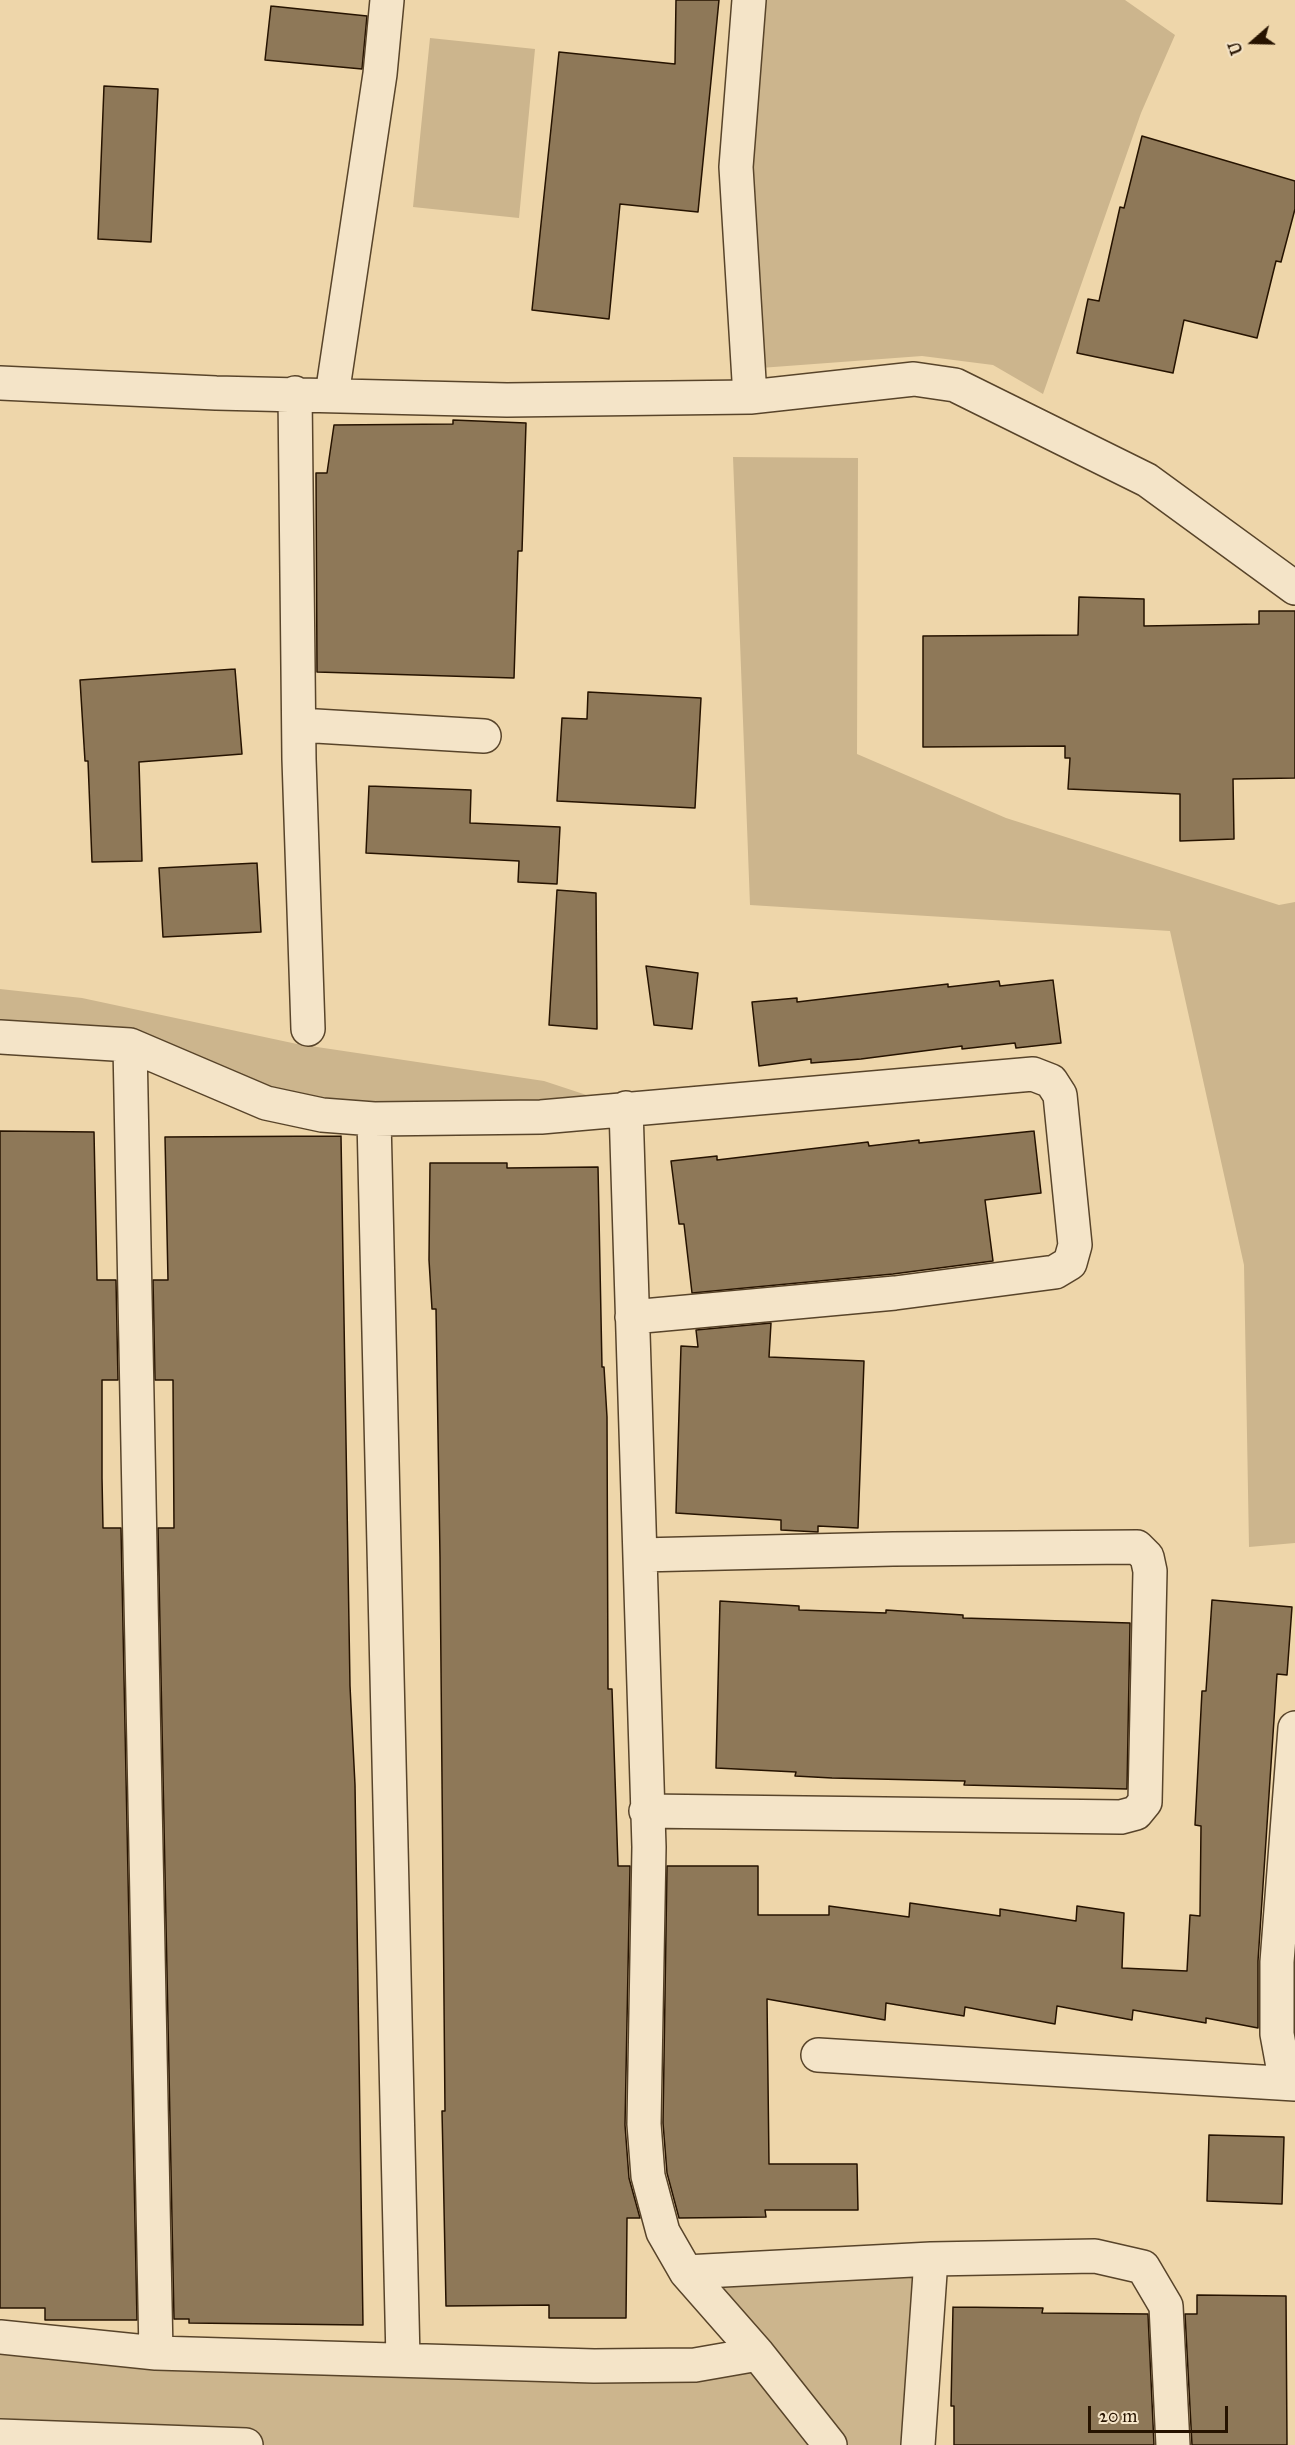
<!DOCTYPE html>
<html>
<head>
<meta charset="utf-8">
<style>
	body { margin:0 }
	#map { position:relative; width:1295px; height:2445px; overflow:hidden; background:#eed6aa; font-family:"IM FELL Great Primer",serif }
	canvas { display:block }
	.north { position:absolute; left:1223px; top:12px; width:60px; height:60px; -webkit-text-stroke:4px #f4e4c8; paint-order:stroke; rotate:250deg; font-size:16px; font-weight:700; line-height:24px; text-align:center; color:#261300 }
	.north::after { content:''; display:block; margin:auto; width:21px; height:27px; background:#261300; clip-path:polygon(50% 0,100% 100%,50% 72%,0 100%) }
	.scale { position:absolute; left:1088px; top:2406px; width:140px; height:27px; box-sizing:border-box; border:3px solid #261300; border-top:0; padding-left:8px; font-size:18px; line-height:21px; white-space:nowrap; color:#261300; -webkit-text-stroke:4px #f4e4c8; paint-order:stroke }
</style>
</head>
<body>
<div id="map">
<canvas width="1295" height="2445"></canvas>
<div class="north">U</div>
<div class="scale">20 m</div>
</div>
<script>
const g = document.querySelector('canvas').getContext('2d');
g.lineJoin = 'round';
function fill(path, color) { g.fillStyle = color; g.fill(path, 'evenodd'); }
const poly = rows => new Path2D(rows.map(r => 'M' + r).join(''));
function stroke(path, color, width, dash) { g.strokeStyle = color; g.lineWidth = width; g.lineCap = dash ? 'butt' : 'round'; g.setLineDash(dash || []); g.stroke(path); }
const green = poly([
	[753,0,1125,0,1175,35,1141,113,1043,394,993,365,922,356,760,368,744,110],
	[430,38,535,49,519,218,413,207],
	[733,457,858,458,857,754,1006,818,1279,905,1295,902,1295,1543,1249,1547,1244,1265,1170,931,750,905],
	[0,989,82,998,297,1044,544,1081,626,1108,374,1119,191,1072,0,1037],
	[931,2259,918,2445,246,2445,0,2436,0,2337,758,2355,686,2272]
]);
const building = poly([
	[676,0,719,0,698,212,620,204,609,319,532,310,559,52,675,64,676,0],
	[271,6,367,16,362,69,265,60,271,6],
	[104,86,158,89,151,242,98,239,104,86],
	[1142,136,1295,181,1295,209,1281,262,1276,261,1257,338,1184,320,1173,373,1077,353,1088,299,1099,301,1120,207,1124,208,1142,136],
	[453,420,526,423,522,551,518,551,514,678,317,672,316,473,327,473,334,425,453,424,453,420],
	[1079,597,1144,599,1144,626,1259,624,1259,611,1295,611,1295,778,1233,779,1234,839,1180,841,1180,794,1068,789,1070,758,1065,758,1065,746,923,747,923,636,1078,635,1079,597],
	[235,669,242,754,139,762,142,861,92,862,88,761,85,761,80,680,235,669],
	[588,692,701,698,695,808,557,801,562,718,587,719,588,692],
	[369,786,471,790,470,823,560,827,557,884,518,882,519,861,366,853,369,786],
	[257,863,261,932,163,937,159,868,257,863],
	[557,890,596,893,597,1029,549,1025,557,890],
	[646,966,698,973,692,1029,654,1025,646,966],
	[1053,980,1061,1043,1016,1048,1015,1043,962,1049,962,1046,861,1059,811,1063,811,1059,759,1066,752,1002,797,998,797,1002,948,984,948,987,999,981,1000,986,1053,980],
	[0,1131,94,1132,97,1280,116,1280,118,1380,102,1380,102,1478,103,1528,121,1528,137,2320,45,2320,45,2308,0,2308,0,1131],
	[1034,1131,1041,1193,985,1200,993,1261,893,1274,692,1293,684,1224,679,1224,671,1161,717,1156,717,1160,868,1142,869,1146,919,1140,919,1143,1034,1131],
	[341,1136,350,1686,355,1785,363,2325,189,2323,189,2319,174,2319,158,1528,174,1528,173,1380,155,1380,153,1280,168,1280,165,1137,341,1136],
	[430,1163,507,1163,507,1168,598,1167,602,1367,604,1367,607,1417,608,1689,612,1689,618,1866,630,1866,625,2125,629,2178,640,2218,627,2218,626,2318,549,2318,549,2305,446,2306,443,2157,442,2111,445,2111,440,1557,436,1309,432,1309,429,1260,430,1163],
	[771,1323,769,1357,864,1361,858,1528,818,1526,818,1532,781,1530,781,1520,676,1513,681,1346,698,1347,696,1330,771,1323],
	[1212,1600,1292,1607,1287,1675,1277,1674,1258,1961,1258,2028,1206,2018,1206,2023,1133,2010,1132,2020,1057,2006,1055,2024,965,2007,964,2016,886,2003,885,2020,767,1999,769,2164,857,2164,858,2210,765,2210,766,2217,679,2218,667,2173,663,2123,667,1866,758,1866,758,1915,829,1915,829,1906,909,1917,910,1903,1000,1916,1000,1909,1076,1921,1077,1906,1124,1913,1122,1968,1187,1971,1190,1915,1200,1916,1201,1826,1195,1825,1202,1691,1206,1691,1212,1600],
	[720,1601,799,1606,799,1610,886,1613,886,1610,963,1615,963,1618,1130,1623,1127,1789,964,1785,965,1781,832,1778,795,1776,796,1772,716,1768,720,1601],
	[1209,2135,1284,2137,1282,2204,1207,2201,1209,2135],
	[1197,2295,1286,2296,1287,2445,1192,2445,1185,2314,1197,2314,1197,2295],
	[953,2307,1043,2308,1042,2313,1148,2314,1154,2445,954,2445,954,2406,951,2406,953,2307]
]);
const minor = poly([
	[749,0,736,167,750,397],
	[0,383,216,393,507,400,750,397,914,379,955,385,1147,480,1295,588],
	[295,393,299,759,308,1029],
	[332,395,380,74,387,0],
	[299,725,484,736],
	[0,1037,130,1045,266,1103,322,1115,374,1119,541,1117,1033,1074,1051,1081,1060,1095,1075,1245,1070,1263,1055,1272,895,1293,632,1317],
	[130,1045,156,2353],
	[626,1108,649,1847,644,2124,648,2176,663,2232,686,2272,758,2354,830,2445],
	[374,1119,403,2359],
	[640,1555,893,1549,1137,1547,1147,1557,1150,1571,1145,1802,1136,1813,1121,1817,646,1811],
	[818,2055,1295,2084],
	[1286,2083,1277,2034,1277,1962,1295,1728],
	[686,2272,931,2259,1095,2256,1143,2267,1166,2306,1173,2445],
	[0,2337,156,2353,594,2366,695,2365,758,2354],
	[0,2436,246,2445],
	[918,2445,931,2259]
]);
fill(green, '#ccb58d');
fill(building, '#8e7858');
stroke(building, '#261300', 1.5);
stroke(minor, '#58442a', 36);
stroke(minor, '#f4e4c8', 33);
</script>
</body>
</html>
